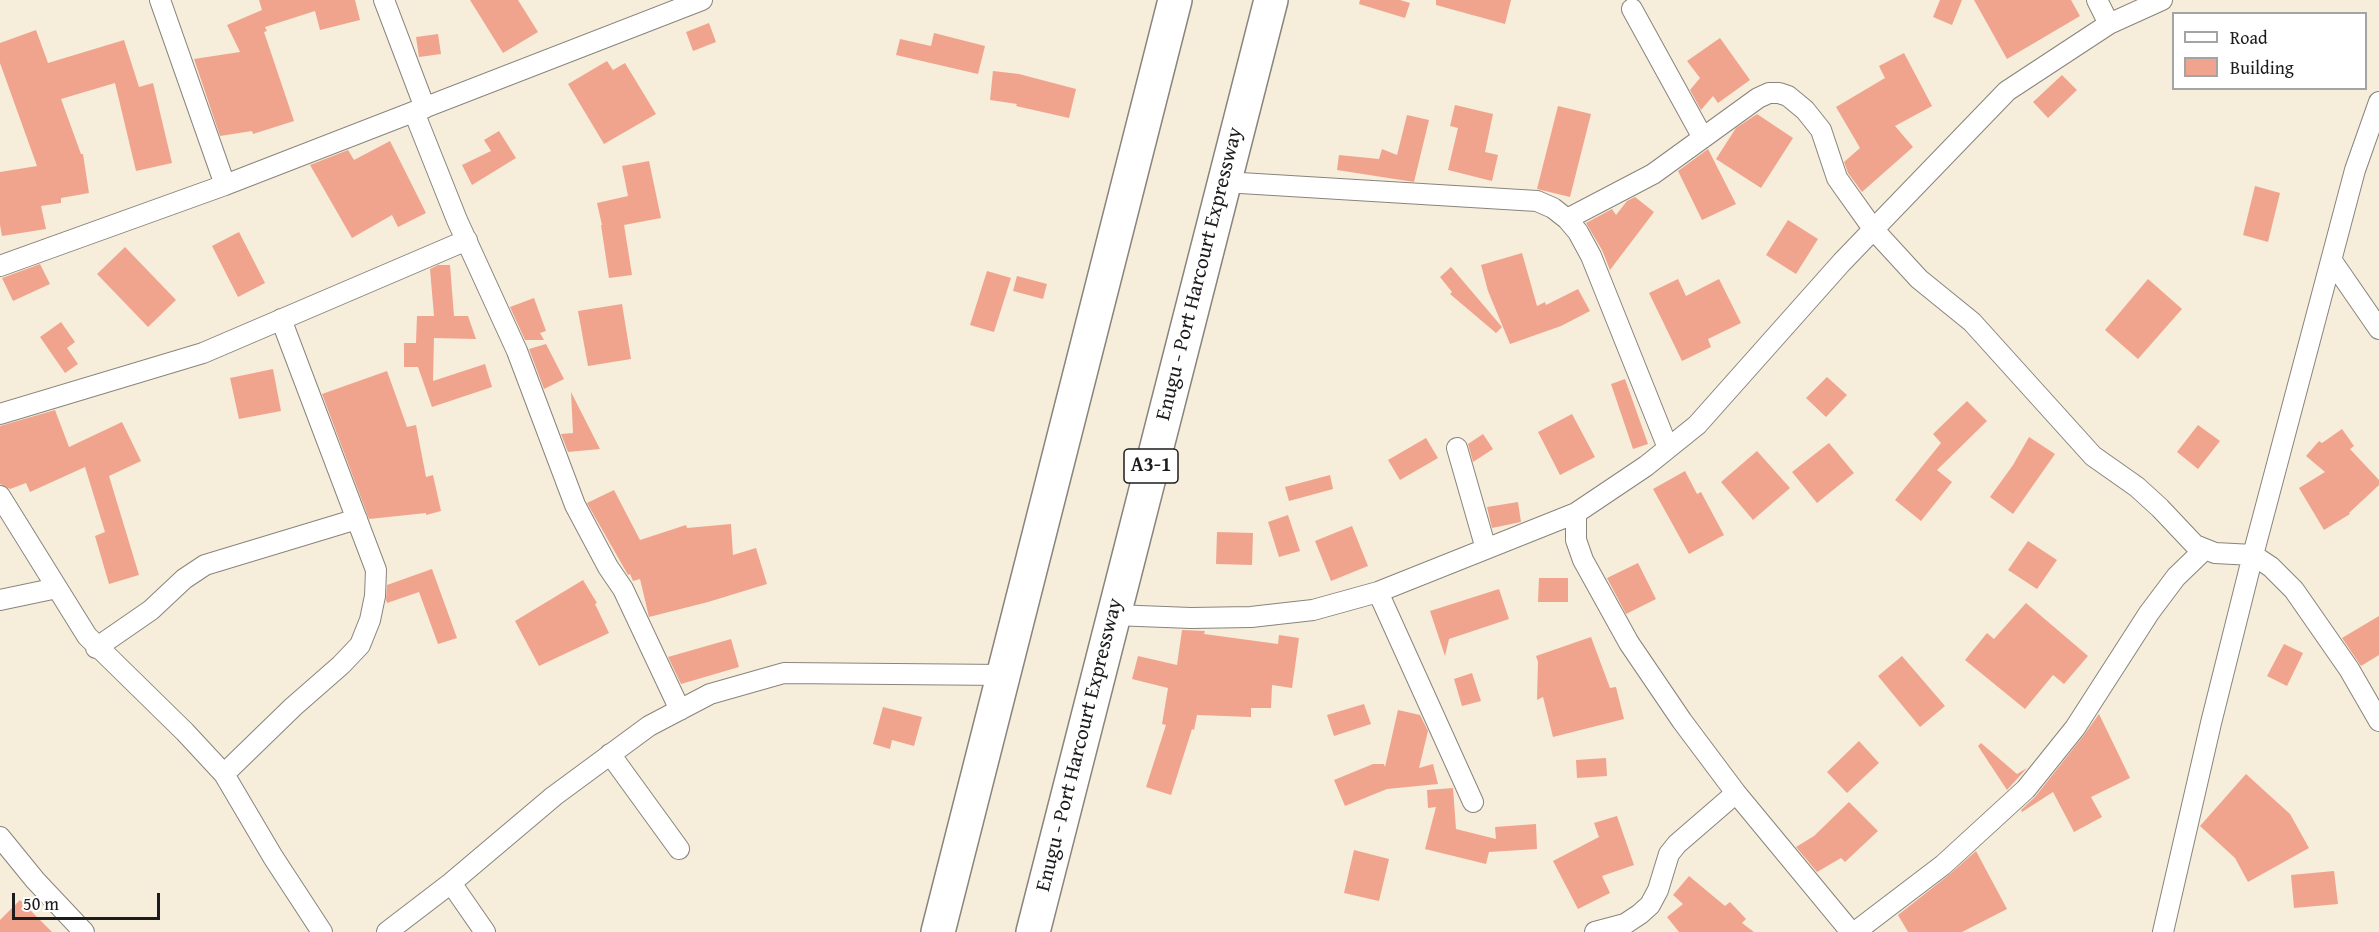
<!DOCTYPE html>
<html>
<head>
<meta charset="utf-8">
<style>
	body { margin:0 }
	#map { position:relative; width:2379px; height:932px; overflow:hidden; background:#f6eddb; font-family:"Gentium Book Plus",serif }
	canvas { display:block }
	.legend { position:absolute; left:2172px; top:12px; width:195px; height:78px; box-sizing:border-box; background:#fff; border:2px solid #a4a4a4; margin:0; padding:8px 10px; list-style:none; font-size:18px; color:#1c1c1c }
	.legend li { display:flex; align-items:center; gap:12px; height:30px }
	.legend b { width:30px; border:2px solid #a4a4a4 }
	.scale { position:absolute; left:12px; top:893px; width:148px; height:27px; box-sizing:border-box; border:3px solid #1c1c1c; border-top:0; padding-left:8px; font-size:18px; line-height:21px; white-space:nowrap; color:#1c1c1c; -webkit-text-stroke:4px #fff; paint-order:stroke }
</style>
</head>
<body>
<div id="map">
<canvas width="2379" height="932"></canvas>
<ul class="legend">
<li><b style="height:8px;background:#fff"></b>Road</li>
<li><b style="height:16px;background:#f1a48d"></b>Building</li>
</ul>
<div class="scale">50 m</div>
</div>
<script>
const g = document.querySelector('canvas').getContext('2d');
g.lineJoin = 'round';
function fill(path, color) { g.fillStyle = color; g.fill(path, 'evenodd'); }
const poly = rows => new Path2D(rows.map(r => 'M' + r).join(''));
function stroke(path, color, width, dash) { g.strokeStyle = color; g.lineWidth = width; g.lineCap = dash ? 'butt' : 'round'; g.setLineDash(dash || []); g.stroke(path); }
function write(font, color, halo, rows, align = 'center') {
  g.font = font + ' "Gentium Book Plus",serif'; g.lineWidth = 6; g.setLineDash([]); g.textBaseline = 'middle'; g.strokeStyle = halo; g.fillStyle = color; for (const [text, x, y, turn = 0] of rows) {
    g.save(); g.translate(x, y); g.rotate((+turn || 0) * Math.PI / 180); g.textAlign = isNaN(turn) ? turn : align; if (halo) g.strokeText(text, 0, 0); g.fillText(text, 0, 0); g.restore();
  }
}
const building = poly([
	[259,0,355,0,360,20,320,30,315,11,265,27,267,31,264,32,294,121,253,134,252,131,220,136,194,59,240,52,227,25,262,10],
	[470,0,518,0,538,32,503,53],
	[1360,0,1400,0,1410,3,1405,18,1359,4],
	[1436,0,1511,0,1505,24,1436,5],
	[1940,0,1962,0,1952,25,1933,17],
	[1974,0,2071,0,2080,16,2007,59],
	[709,23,716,42,693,51,686,32],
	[36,30,48,63,124,40,139,87,153,83,172,163,136,171,115,83,61,99,81,154,83,154,89,193,61,198,61,203,41,206,46,229,2,236,0,225,0,172,37,166,0,63,0,43],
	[934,33,985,46,978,74,896,55,900,39,931,46],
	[438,34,441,54,419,57,416,37],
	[1720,38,1750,80,1718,103,1713,96,1701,110,1690,90,1700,78,1687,61],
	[1904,53,1932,106,1895,126,1913,147,1862,192,1848,173,1844,162,1860,148,1836,107,1885,78,1879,66],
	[607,61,613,70,625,63,656,114,604,144,568,84],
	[993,71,1019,74,1076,89,1069,118,1016,106,1017,104,990,100],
	[2062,75,2077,90,2048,118,2033,102],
	[1455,105,1493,114,1485,152,1498,155,1492,181,1448,170,1458,128,1450,126],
	[1558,106,1591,114,1570,197,1537,189],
	[1757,114,1793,138,1761,188,1716,159,1736,128],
	[1407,115,1429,120,1414,182,1337,170,1339,155,1379,159,1382,149,1397,155],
	[499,131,516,158,472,185,462,165,491,151,484,140],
	[390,141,426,213,398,227,392,215,352,238,310,165,348,150,354,160],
	[1708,149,1736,204,1702,220,1678,171],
	[649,161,661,218,624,225,632,275,609,278,601,225,602,225,597,203,628,196,622,166],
	[2255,186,2280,193,2268,242,2243,235],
	[1635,197,1654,212,1610,270,1602,250,1586,223,1612,209,1616,215,1627,201],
	[1788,220,1818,239,1796,274,1766,255],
	[239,232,265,283,238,297,212,246],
	[125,247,176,300,148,327,97,274],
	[1522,253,1537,306,1545,302,1546,305,1578,289,1590,311,1561,326,1510,344,1488,291,1481,265],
	[40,264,50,284,13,301,2,278],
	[438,265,450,265,454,316,468,316,476,339,434,338,433,381,485,364,492,387,432,407,418,367,404,367,404,343,416,343,417,316,434,316,430,269],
	[1451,267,1502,327,1496,333,1450,294,1452,292,1440,277],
	[987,271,1011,278,994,332,970,325],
	[1017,276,1047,284,1043,299,1013,291],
	[1678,279,1686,296,1719,279,1741,323,1708,339,1711,347,1682,361,1649,293],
	[2148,279,2182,309,2138,359,2105,330],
	[534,298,546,331,540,333,544,340,525,340,510,307],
	[622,304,631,359,588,366,578,311],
	[61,322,75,342,67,348,78,364,65,373,40,337],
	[546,344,564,379,544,389,529,349],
	[273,369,281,411,239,419,230,378],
	[387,371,407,427,416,425,426,477,433,475,441,511,426,515,426,513,369,519,322,394],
	[1827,377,1847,395,1826,417,1806,398],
	[1625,379,1648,444,1633,449,1611,384],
	[571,392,600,449,568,452,561,434,573,433],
	[1967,401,1987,421,1937,470,1952,482,1921,521,1895,500,1941,443,1933,434],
	[55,410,69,447,122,422,141,461,109,476,139,575,109,584,95,536,105,532,85,467,30,492,26,483,10,489,0,484,0,426],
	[1572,414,1595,457,1560,475,1538,432],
	[2198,425,2220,441,2198,469,2177,452],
	[2342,429,2354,446,2350,449,2379,480,2379,485,2349,513,2350,514,2324,530,2299,488,2325,472,2306,456,2319,441,2322,443],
	[1483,434,1493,449,1473,462,1468,444],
	[2029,437,2055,454,2013,514,1990,497,2013,465],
	[1426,438,1438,458,1400,480,1388,460],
	[1829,443,1854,473,1817,503,1792,472],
	[1757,451,1790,488,1753,520,1721,482],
	[1685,471,1697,494,1701,492,1724,535,1689,554,1653,489],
	[1330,475,1333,489,1289,501,1285,487],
	[614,490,640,540,686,525,687,528,731,524,733,555,756,548,767,584,708,602,649,617,640,579,633,581,630,574,628,575,587,503],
	[1518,502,1521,522,1492,528,1487,507],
	[1288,515,1300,551,1279,557,1268,522],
	[1352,526,1368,566,1331,581,1315,541],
	[1217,532,1253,533,1252,565,1216,564],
	[2028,541,2057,560,2037,589,2008,570],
	[1638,563,1656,599,1626,614,1607,578],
	[432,569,457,638,438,644,419,592,387,603,386,600,387,585],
	[1539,578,1568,578,1568,602,1538,602],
	[583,580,597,603,595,604,609,633,539,666,515,621],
	[1499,589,1509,619,1449,639,1445,656,1430,611],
	[2026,603,2088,656,2064,684,2053,675,2025,709,1965,660,1987,633,1994,639],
	[2379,616,2379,655,2361,666,2342,638],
	[1182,630,1205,631,1204,634,1278,644,1279,635,1299,638,1292,688,1272,685,1271,708,1251,708,1251,717,1197,715,1194,730,1192,729,1171,795,1146,787,1166,725,1162,724,1168,688,1132,679,1138,656,1177,665],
	[1591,637,1610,688,1616,687,1624,719,1553,737,1543,697,1537,700,1538,662,1536,656],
	[731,639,739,667,681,684,668,657],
	[2284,644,2303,653,2287,686,2267,676],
	[1902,656,1945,706,1920,727,1878,676],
	[1472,673,1481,701,1462,706,1454,679],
	[1364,704,1371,724,1334,736,1327,715],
	[883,707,922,717,914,746,892,740,890,749,873,744],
	[1398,710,1420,715,1428,731,1419,768,1433,764,1438,784,1387,789,1345,806,1334,780,1373,764,1384,764,1385,767],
	[2099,714,2130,778,2091,797,2102,817,2074,832,2053,792,2022,812,2021,810,2035,797,2084,735],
	[1859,741,1879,763,1847,793,1827,772],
	[1981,743,2017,774,2027,768,2007,790,1978,746],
	[1606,758,1607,776,1577,778,1576,760],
	[2246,774,2290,814,2309,848,2248,882,2235,858,2200,826],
	[1453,788,1456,829,1496,839,1495,827,1536,824,1537,849,1489,852,1486,864,1425,849,1436,807,1428,808,1427,790],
	[1849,802,1878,831,1845,862,1841,858,1817,872,1796,847,1814,836],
	[1617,816,1634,865,1602,876,1610,893,1578,909,1553,861,1599,837,1594,823],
	[1354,850,1389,859,1379,901,1344,893],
	[1976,851,2007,909,1962,932,1908,932,1898,915,1950,874],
	[2334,871,2338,904,2294,908,2291,875],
	[1689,876,1725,906,1730,902,1746,919,1742,923,1754,932,1679,932,1667,917,1683,904,1673,895],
	[20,900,52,932,0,932,0,920]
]);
const minor = poly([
	[160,0,225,185],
	[384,0,425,108],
	[2097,0,2109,24],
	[1632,9,1703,138],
	[414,112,457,220,517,351,575,505,608,567,623,589,680,710],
	[1224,182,1537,201,1553,208,1567,219,1578,232,1591,256,1668,448],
	[1567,219,1653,174,1758,98,1769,93,1779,93,1788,96,1805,110,1821,130,1837,178,1844,188,1874,230,1919,279,1972,322,2093,456,2137,487,2160,508,2195,545,2215,553,2253,555,2271,567,2294,590,2349,669,2379,721],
	[2332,261,2379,329],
	[0,266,225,185,702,0],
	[0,414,203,353,467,240],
	[1457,448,1486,549],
	[0,496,87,636,185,732,224,774,273,857,322,932],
	[1576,513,1576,540,1583,560,1629,643,1682,721,1736,793,1851,932],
	[1378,592,1473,802],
	[0,600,57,588],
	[1113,615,1191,618,1251,617,1313,610,1378,592,1576,513,1646,466,1697,425,1842,262,2007,91,2109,24,2162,0],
	[96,648,151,610,184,579,205,565,357,519],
	[610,754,679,849],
	[224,774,293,707,341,665,360,645,370,620,375,596,376,570,281,319],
	[0,837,35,880,84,932],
	[451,883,485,932],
	[387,932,451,883,554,796,649,726,710,694,784,673,1004,675],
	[1595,932,1625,924,1640,914,1650,905,1658,890,1669,854,1677,844,1736,793],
	[1855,932,1943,865,2026,789,2075,728,2149,613,2176,577,2204,550],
	[2163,932,2211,723,2253,555,2355,170,2379,102]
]);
const trunk = poly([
	[938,932,1175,0],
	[1033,932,1271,0]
]);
const shields = [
	[1151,466,54]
];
const shieldNames = [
	["A3-1",1151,466]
];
const streetNames = [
	["Enugu - Port Harcourt Expressway",1200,274,-76],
	["Enugu - Port Harcourt Expressway",1080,745,-76]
];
fill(building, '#f1a48d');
stroke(minor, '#89847c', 22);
stroke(trunk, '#89847c', 36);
stroke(minor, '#fff', 20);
stroke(trunk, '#fff', 33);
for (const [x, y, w] of shields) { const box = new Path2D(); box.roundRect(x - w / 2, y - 17, w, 34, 4.5); g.fillStyle = '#fff'; g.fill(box); stroke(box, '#1c1c1c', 1.5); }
write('bold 20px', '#1c1c1c', null, shieldNames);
write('21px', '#1c1c1c', '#fff', streetNames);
</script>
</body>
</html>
